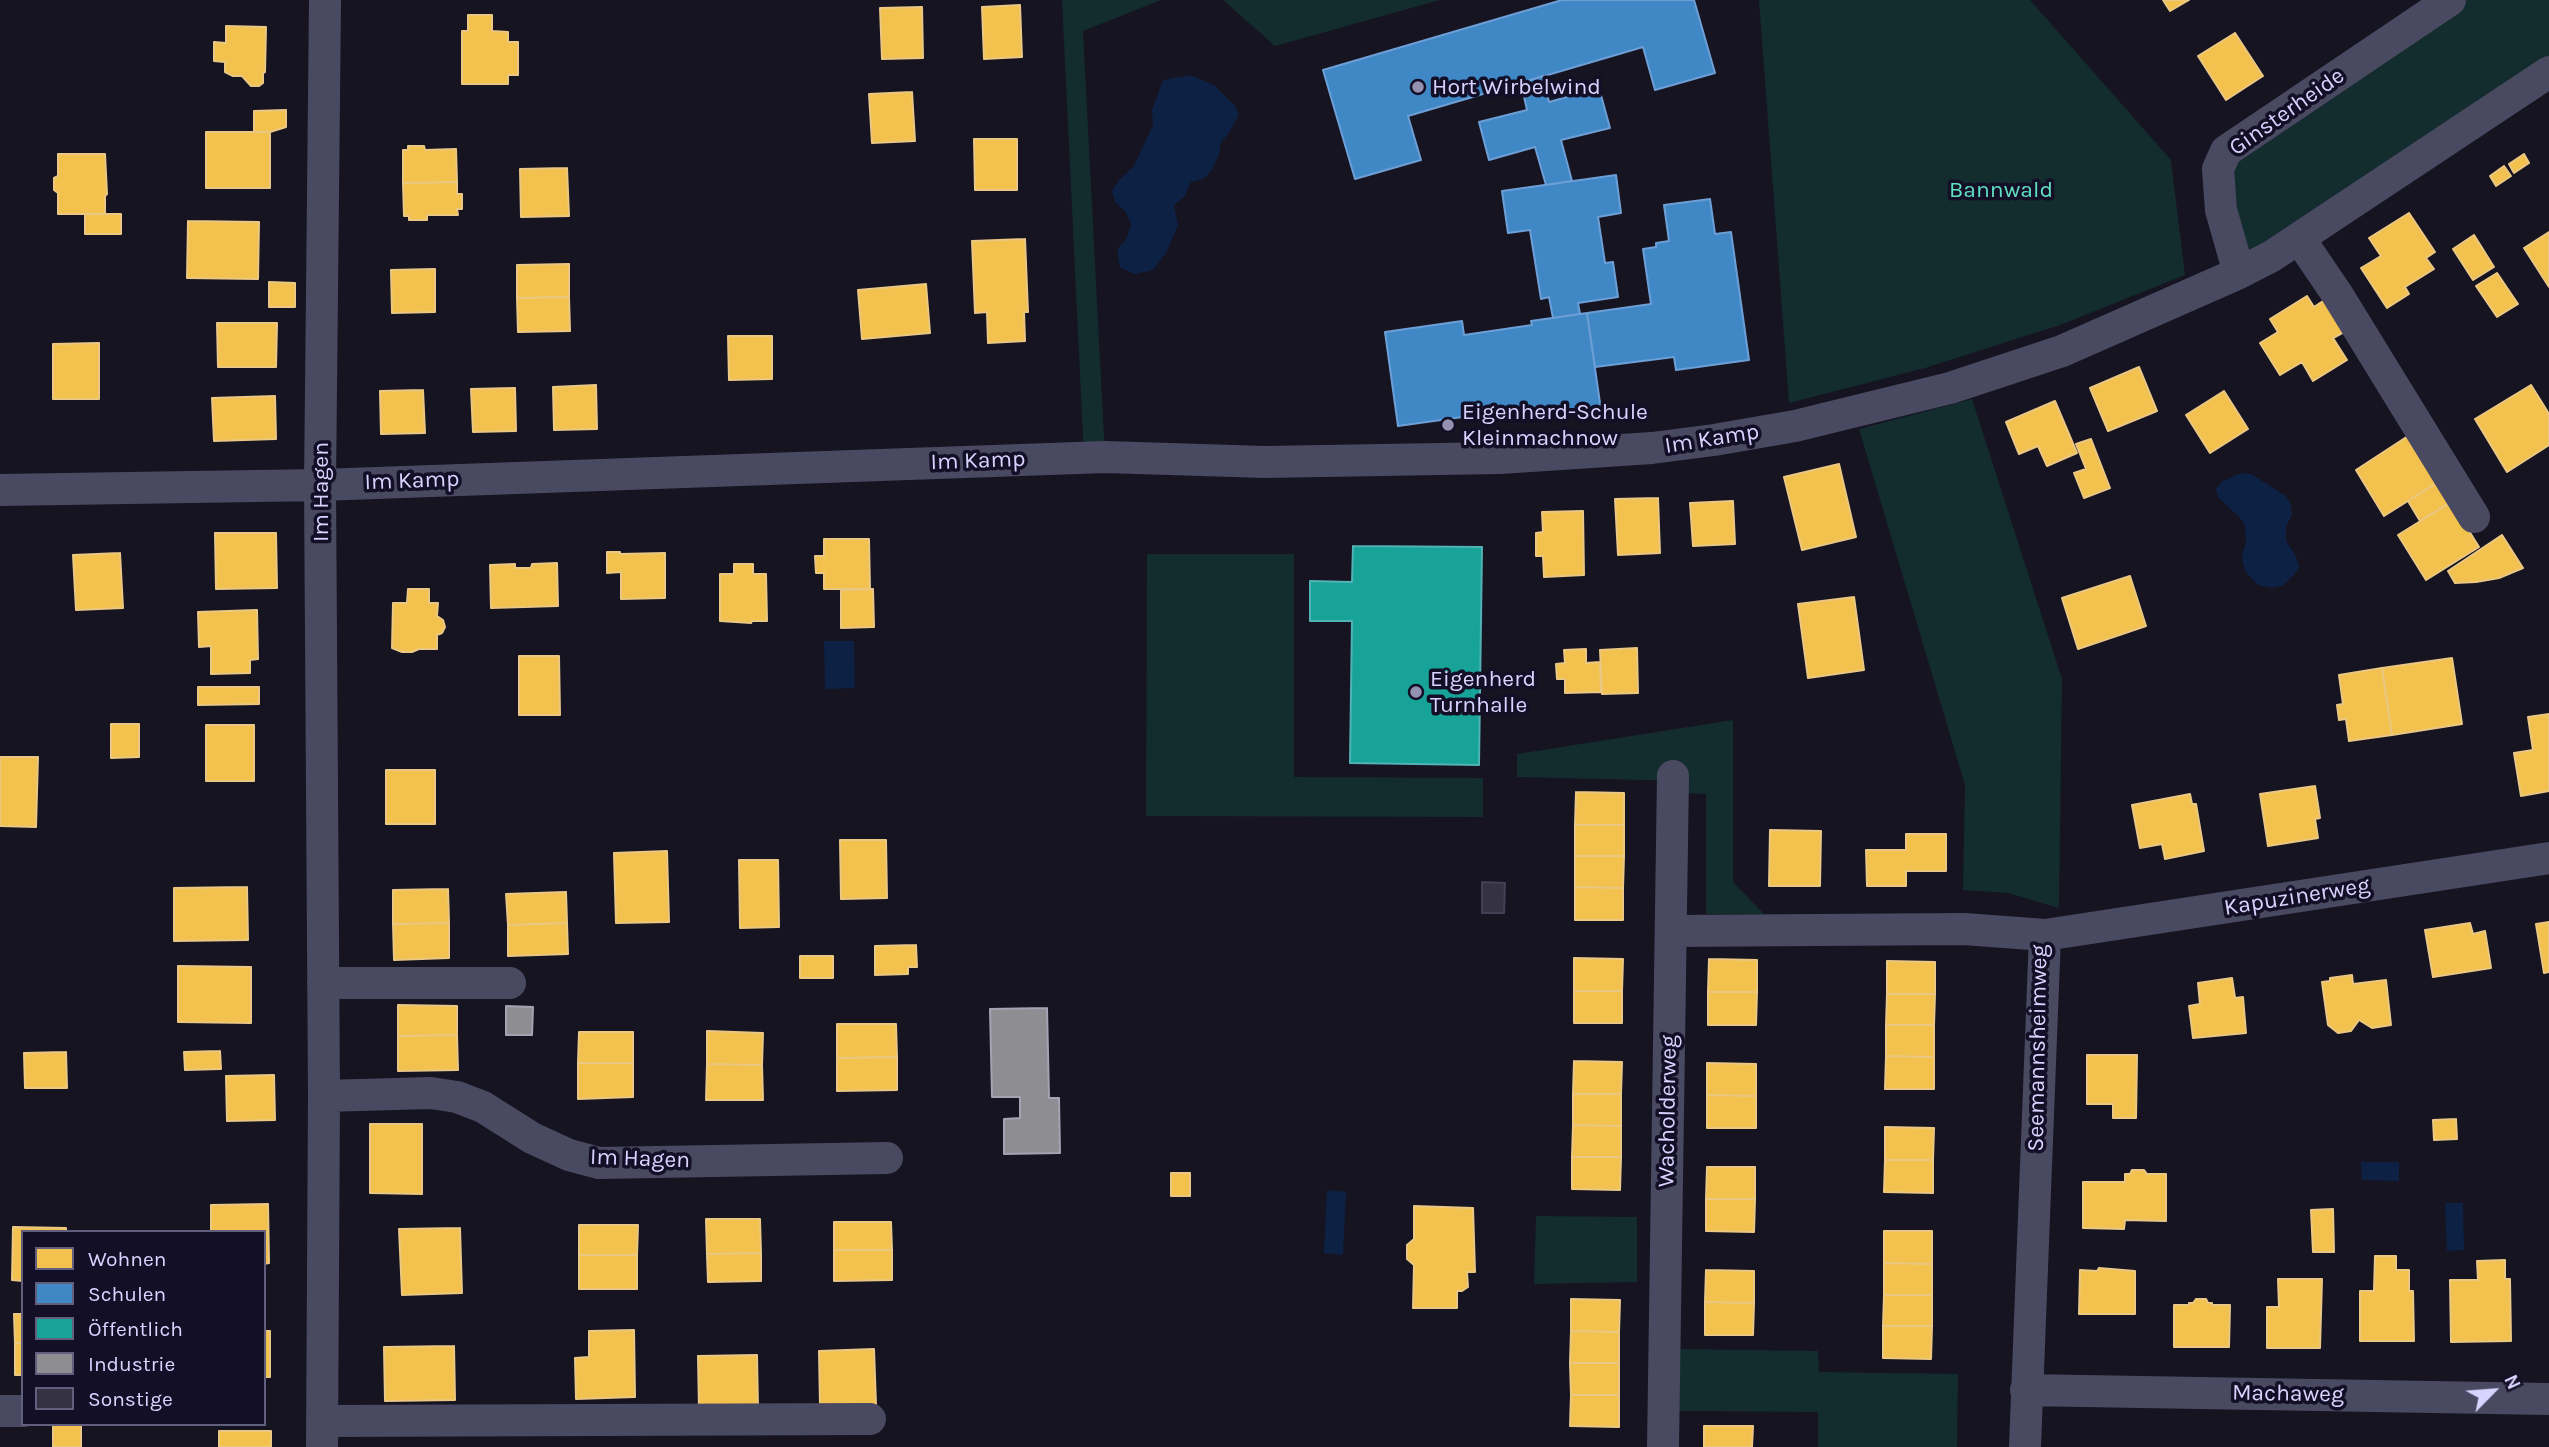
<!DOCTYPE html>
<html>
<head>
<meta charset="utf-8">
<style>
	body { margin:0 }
	#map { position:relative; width:2549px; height:1447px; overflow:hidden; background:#161421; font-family:Karla,sans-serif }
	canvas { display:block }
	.legend { position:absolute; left:21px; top:1230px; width:245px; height:196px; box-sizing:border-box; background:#130f26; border:2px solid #625e7d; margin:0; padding:9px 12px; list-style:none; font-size:21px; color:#d9d4ff }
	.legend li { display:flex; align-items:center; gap:14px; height:35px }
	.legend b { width:35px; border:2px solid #625e7d }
	.north { position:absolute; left:2458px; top:1356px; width:70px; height:70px; -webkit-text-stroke:5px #130f26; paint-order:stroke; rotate:65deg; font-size:19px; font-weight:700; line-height:28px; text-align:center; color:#d9d4ff }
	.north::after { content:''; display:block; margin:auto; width:24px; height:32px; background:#d9d4ff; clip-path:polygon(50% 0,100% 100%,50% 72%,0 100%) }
</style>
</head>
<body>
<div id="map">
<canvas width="2549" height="1447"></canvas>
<ul class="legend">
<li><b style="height:19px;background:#f2c14e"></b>Wohnen</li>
<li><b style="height:19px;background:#3f88c5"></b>Schulen</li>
<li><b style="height:19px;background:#17a398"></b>Öffentlich</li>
<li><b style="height:19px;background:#8d8d92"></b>Industrie</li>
<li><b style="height:19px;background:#343243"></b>Sonstige</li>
</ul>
<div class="north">N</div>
</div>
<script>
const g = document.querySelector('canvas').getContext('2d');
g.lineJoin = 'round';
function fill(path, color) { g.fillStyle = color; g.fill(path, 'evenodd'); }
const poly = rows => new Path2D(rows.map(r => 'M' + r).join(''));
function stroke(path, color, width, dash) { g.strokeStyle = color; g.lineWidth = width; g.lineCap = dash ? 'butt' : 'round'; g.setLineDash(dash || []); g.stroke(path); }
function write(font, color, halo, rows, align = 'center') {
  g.font = font + ' Karla,sans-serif'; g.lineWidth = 7; g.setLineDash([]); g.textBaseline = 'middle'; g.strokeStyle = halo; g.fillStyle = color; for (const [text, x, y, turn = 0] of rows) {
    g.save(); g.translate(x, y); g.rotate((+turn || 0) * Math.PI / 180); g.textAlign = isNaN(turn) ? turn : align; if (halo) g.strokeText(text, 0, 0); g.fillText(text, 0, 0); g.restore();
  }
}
const green = poly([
	[1062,0,1161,0,1083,31,1105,457,1084,458],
	[1223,0,1440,0,1275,46],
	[1759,0,2030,0,2171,160,2185,275,2060,325,1925,368,1789,403],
	[2450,0,2549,0,2549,72,2239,273,2226,151],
	[1972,399,2062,679,2059,908,2008,893,1963,890,1965,785,1859,429],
	[1147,554,1294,554,1294,777,1483,778,1483,817,1146,816],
	[1733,720,1733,882,1764,914,1706,914,1706,794,1683,793,1684,781,1517,777,1517,754],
	[1536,1216,1637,1217,1637,1282,1534,1284],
	[1678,1349,1818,1351,1819,1372,1958,1374,1957,1447,1818,1447,1818,1412,1677,1411]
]);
const water = poly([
	[1191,75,1215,86,1235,106,1239,115,1228,134,1220,144,1220,152,1212,170,1203,179,1191,182,1184,197,1174,205,1178,225,1166,253,1153,270,1134,274,1120,267,1118,258,1118,248,1126,240,1131,224,1125,211,1115,202,1112,191,1119,180,1134,166,1153,125,1152,110,1163,80],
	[2241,473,2251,474,2286,496,2291,505,2292,515,2286,526,2286,541,2296,556,2299,567,2294,575,2282,586,2272,588,2258,585,2245,571,2242,557,2246,541,2245,526,2241,519,2218,497,2216,489,2221,482],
	[824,641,854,641,855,688,825,689],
	[2361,1162,2399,1162,2399,1181,2362,1180],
	[1327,1190,1346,1192,1343,1255,1324,1253],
	[2445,1203,2463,1203,2464,1250,2447,1251]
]);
const homes = poly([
	[2163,0,2189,0,2170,11,2163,0],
	[1020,5,1022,57,984,59,982,7,1020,5],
	[922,7,923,58,882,59,880,8,922,7],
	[468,15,492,15,492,31,508,32,508,42,518,42,518,75,508,75,508,84,462,84,462,31,468,31,468,15],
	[226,26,266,27,265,72,263,73,263,83,259,86,251,86,242,76,233,76,225,72,225,62,214,61,214,42,226,43,226,26],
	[2235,33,2263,76,2226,100,2198,56,2235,33],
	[912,92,915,141,872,143,869,94,912,92],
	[286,110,286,127,270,132,254,132,254,111,286,110],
	[206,132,270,132,270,188,206,188,206,132],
	[974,139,1017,139,1017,190,975,190,974,139],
	[408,146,424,146,425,150,456,149,457,182,403,183,403,150,408,150,408,146],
	[58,154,105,154,107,194,105,196,105,214,58,214,58,193,54,190,54,178,58,176,58,154],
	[2524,154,2529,163,2514,173,2509,164,2524,154],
	[2504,166,2511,176,2496,186,2490,176,2504,166],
	[567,168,569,216,521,217,520,169,567,168],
	[457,182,457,194,462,194,462,209,457,209,458,215,427,215,427,220,409,220,409,216,404,216,403,183,457,182],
	[2409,213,2435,252,2426,258,2434,269,2405,287,2409,294,2387,308,2361,268,2381,256,2369,238,2409,213],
	[85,214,121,214,121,234,85,234,85,214],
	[188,221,259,222,258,279,187,278,188,221],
	[2549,232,2549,287,2524,248,2549,232],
	[2474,235,2494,267,2473,280,2453,249,2474,235],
	[1025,239,1028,312,1024,312,1025,341,988,343,987,312,975,313,972,241,1025,239],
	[569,264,569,297,517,298,517,265,569,264],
	[435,269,435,312,392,313,391,270,435,269],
	[2497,273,2518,304,2497,317,2476,286,2497,273],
	[269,282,295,283,295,307,269,307,269,282],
	[926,284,930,333,862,339,858,290,926,284],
	[2307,296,2314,307,2326,299,2346,331,2333,338,2347,360,2313,381,2302,362,2280,375,2260,343,2278,332,2270,319,2307,296],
	[569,297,570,331,518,332,517,298,569,297],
	[217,323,277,323,276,367,218,367,217,323],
	[728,336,772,336,772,379,729,380,728,336],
	[99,343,99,399,53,399,53,344,99,343],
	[2139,367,2157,411,2108,431,2090,388,2139,367],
	[596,385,597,429,554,430,553,387,596,385],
	[2531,385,2549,414,2549,445,2507,472,2475,419,2531,385],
	[515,388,516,431,473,432,471,389,515,388],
	[423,390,425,433,381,434,380,391,423,390],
	[2224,391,2248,429,2210,453,2186,415,2224,391],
	[275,396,276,439,214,441,212,398,275,396],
	[2055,401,2077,453,2047,466,2038,446,2019,454,2006,422,2055,401],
	[2408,436,2438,482,2384,516,2356,470,2408,436],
	[2091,439,2110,488,2084,498,2074,473,2086,469,2076,444,2091,439],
	[1839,464,1856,537,1802,550,1784,477,1839,464],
	[2438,482,2451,502,2420,521,2408,501,2438,482],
	[1658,498,1660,553,1618,555,1615,499,1658,498],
	[1733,501,1735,544,1693,546,1690,503,1733,501],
	[2451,502,2479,547,2426,580,2398,535,2451,502],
	[1583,511,1584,575,1544,577,1543,556,1536,556,1536,533,1543,532,1542,512,1583,511],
	[215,533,276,533,277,588,216,589,215,533],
	[2502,535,2523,568,2499,578,2476,582,2455,583,2448,571,2502,535],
	[824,539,869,539,870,589,824,589,824,573,816,573,815,556,824,556,824,539],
	[607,552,620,552,620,554,665,553,665,598,621,599,621,572,607,573,607,552],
	[120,553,123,608,76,610,73,555,120,553],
	[557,563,558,606,491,608,490,565,515,564,515,568,531,568,532,564,557,563],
	[734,564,753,564,753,574,766,574,767,621,752,621,751,623,720,621,720,574,734,574,734,564],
	[2130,576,2146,626,2078,649,2062,598,2130,576],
	[408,589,429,589,429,603,438,603,437,616,443,620,445,627,442,633,437,635,437,649,419,649,412,652,402,652,392,648,393,603,407,603,408,589],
	[873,589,874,627,841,628,841,590,873,589],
	[1854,597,1864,670,1808,678,1798,604,1854,597],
	[257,610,258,659,250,660,250,673,211,674,211,646,199,647,198,612,257,610],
	[1637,648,1638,693,1602,694,1600,650,1637,648],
	[1586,649,1586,663,1600,662,1601,692,1565,693,1565,679,1557,679,1556,664,1565,663,1564,650,1586,649],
	[519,656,559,656,560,715,519,715,519,656],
	[2452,658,2462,724,2392,735,2382,668,2452,658],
	[2382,668,2392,735,2349,741,2346,719,2339,720,2337,705,2343,704,2339,675,2382,668],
	[198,687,259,687,259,704,198,705,198,687],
	[2549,714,2549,791,2521,796,2514,753,2533,750,2528,717,2549,714],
	[111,724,139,724,139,757,111,758,111,724],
	[206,725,254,725,254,781,206,781,206,725],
	[0,757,38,757,36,827,0,826,0,757],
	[386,770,435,770,435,824,386,824,386,770],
	[2315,786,2320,818,2315,819,2318,838,2268,846,2260,794,2315,786],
	[1576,792,1624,793,1624,825,1575,825,1576,792],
	[2190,794,2192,804,2196,804,2204,851,2165,859,2162,844,2140,848,2132,805,2190,794],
	[1575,825,1624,825,1624,856,1575,856,1575,825],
	[1770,830,1821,831,1820,886,1769,886,1770,830],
	[1906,834,1946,834,1946,871,1906,871,1906,886,1867,886,1866,850,1906,850,1906,834],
	[840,840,886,840,887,898,841,899,840,840],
	[667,851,669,922,616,923,614,853,667,851],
	[1575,856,1624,856,1623,888,1575,887,1575,856],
	[739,860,778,860,779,927,740,928,739,860],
	[247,887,248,940,174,941,174,888,247,887],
	[1575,887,1623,888,1623,920,1575,920,1575,887],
	[448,889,449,923,393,924,393,890,448,889],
	[566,892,567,923,508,925,506,894,566,892],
	[2549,922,2549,972,2544,973,2536,924,2549,922],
	[449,923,449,958,394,960,393,924,449,923],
	[567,923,568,954,508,956,508,925,567,923],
	[2470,923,2473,934,2485,931,2491,968,2433,977,2425,930,2470,923],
	[916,945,917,967,908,967,908,974,875,975,875,946,916,945],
	[800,956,833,956,833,978,800,978,800,956],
	[1574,958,1623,959,1622,991,1574,991,1574,958],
	[1709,959,1757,960,1757,992,1708,992,1709,959],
	[1887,961,1935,962,1935,994,1887,994,1887,961],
	[178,966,251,967,251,1023,178,1022,178,966],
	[2352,975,2353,984,2386,980,2391,1025,2372,1028,2359,1020,2351,1031,2338,1033,2328,1025,2322,982,2330,981,2330,978,2352,975],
	[2232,978,2235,998,2243,997,2246,1033,2193,1038,2189,1006,2200,1004,2198,983,2232,978],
	[1574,991,1622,991,1622,1023,1574,1023,1574,991],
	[1708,992,1757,992,1756,1025,1708,1025,1708,992],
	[1887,994,1935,994,1934,1025,1886,1025,1887,994],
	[398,1005,457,1006,457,1035,398,1036,398,1005],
	[837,1024,896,1024,897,1057,837,1058,837,1024],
	[1886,1025,1934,1025,1934,1057,1886,1056,1886,1025],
	[707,1031,763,1033,762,1065,707,1064,707,1031],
	[579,1032,633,1032,633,1063,578,1063,579,1032],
	[457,1035,458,1070,398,1071,398,1036,457,1035],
	[220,1051,221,1069,185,1070,184,1052,220,1051],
	[66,1052,67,1088,25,1088,24,1053,66,1052],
	[2087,1055,2137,1055,2136,1118,2113,1118,2113,1104,2087,1104,2087,1055],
	[1886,1056,1934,1057,1934,1089,1885,1089,1886,1056],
	[897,1057,897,1090,837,1091,837,1058,897,1057],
	[1574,1061,1622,1062,1621,1094,1573,1094,1574,1061],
	[578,1063,633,1063,633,1097,578,1099,578,1063],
	[1707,1063,1756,1064,1756,1096,1707,1095,1707,1063],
	[707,1064,762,1065,763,1100,706,1100,707,1064],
	[274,1075,275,1120,227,1121,226,1076,274,1075],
	[1573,1094,1621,1094,1621,1126,1573,1125,1573,1094],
	[1707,1095,1756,1096,1756,1128,1707,1128,1707,1095],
	[2456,1119,2457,1139,2434,1140,2433,1120,2456,1119],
	[370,1124,422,1124,422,1194,370,1193,370,1124],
	[1573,1125,1621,1126,1621,1157,1572,1157,1573,1125],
	[1885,1127,1934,1128,1933,1160,1885,1160,1885,1127],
	[1572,1157,1621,1157,1620,1190,1572,1189,1572,1157],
	[1885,1160,1933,1160,1933,1193,1884,1192,1885,1160],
	[1707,1167,1755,1167,1755,1199,1706,1199,1707,1167],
	[2132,1170,2144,1170,2147,1174,2166,1174,2166,1221,2125,1220,2124,1229,2083,1228,2083,1182,2125,1182,2125,1174,2130,1174,2132,1170],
	[1171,1173,1190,1173,1190,1196,1171,1196,1171,1173],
	[1706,1199,1755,1199,1754,1232,1706,1231,1706,1199],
	[268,1204,269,1263,264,1264,264,1232,211,1232,211,1205,268,1204],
	[1414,1206,1473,1208,1475,1272,1467,1272,1468,1287,1462,1291,1457,1291,1457,1308,1413,1308,1414,1265,1407,1259,1407,1245,1414,1239,1414,1206],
	[2333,1209,2334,1252,2313,1252,2311,1210,2333,1209],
	[706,1219,760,1219,761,1253,707,1254,706,1219],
	[834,1222,891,1222,892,1250,834,1250,834,1222],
	[579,1225,638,1225,637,1255,579,1255,579,1225],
	[13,1227,66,1228,66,1232,23,1232,23,1281,12,1280,13,1227],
	[460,1228,462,1293,402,1295,399,1229,460,1228],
	[1884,1231,1932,1231,1932,1264,1884,1263,1884,1231],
	[834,1250,892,1250,892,1280,834,1281,834,1250],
	[761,1253,761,1281,708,1282,707,1254,761,1253],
	[579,1255,637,1255,637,1289,579,1289,579,1255],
	[2375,1256,2396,1256,2396,1270,2409,1270,2409,1291,2413,1291,2414,1341,2360,1341,2360,1291,2374,1291,2375,1256],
	[2505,1260,2505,1279,2510,1279,2511,1341,2451,1342,2450,1280,2478,1280,2477,1261,2505,1260],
	[1884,1263,1932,1264,1932,1295,1884,1295,1884,1263],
	[2099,1268,2135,1271,2135,1314,2079,1314,2080,1270,2097,1271,2099,1268],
	[1706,1270,1754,1271,1754,1303,1705,1302,1706,1270],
	[2278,1279,2322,1279,2320,1348,2267,1348,2267,1307,2279,1307,2278,1279],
	[1884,1295,1932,1295,1932,1326,1883,1326,1884,1295],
	[1571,1299,1620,1300,1619,1332,1571,1331,1571,1299],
	[2196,1299,2206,1299,2208,1303,2212,1303,2212,1305,2230,1305,2229,1347,2174,1347,2174,1305,2189,1305,2189,1303,2193,1303,2196,1299],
	[1705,1302,1754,1303,1753,1335,1705,1335,1705,1302],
	[14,1314,23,1314,23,1343,15,1343,14,1314],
	[1883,1326,1932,1326,1931,1359,1883,1358,1883,1326],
	[634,1330,635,1397,576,1399,575,1358,589,1357,589,1331,634,1330],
	[264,1331,270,1331,270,1377,264,1377,264,1331],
	[1571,1331,1619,1332,1619,1363,1570,1363,1571,1331],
	[15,1343,23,1343,23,1375,15,1375,15,1343],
	[454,1346,455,1400,385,1401,384,1347,454,1346],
	[874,1349,876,1405,820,1406,819,1351,874,1349],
	[757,1355,758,1409,699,1410,698,1356,757,1355],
	[1570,1363,1619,1363,1619,1395,1571,1395,1570,1363],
	[1571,1395,1619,1395,1619,1427,1570,1426,1571,1395],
	[53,1424,81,1424,81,1447,53,1447,53,1424],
	[1704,1426,1753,1426,1752,1447,1704,1447,1704,1426],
	[219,1431,271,1431,271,1447,219,1447,219,1431]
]);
const schools = poly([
	[1562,0,1694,0,1715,73,1655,90,1643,47,1408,116,1421,160,1355,179,1323,70,1562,0],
	[1543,76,1549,102,1599,88,1610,128,1561,140,1572,181,1546,185,1535,147,1489,160,1479,122,1527,110,1521,83,1543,76],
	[1616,175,1621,213,1598,217,1605,263,1613,262,1618,297,1578,303,1580,314,1553,318,1549,297,1541,299,1530,230,1508,233,1502,191,1616,175],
	[1710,199,1715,234,1731,232,1749,360,1676,370,1674,357,1595,367,1587,313,1651,304,1643,249,1656,247,1656,243,1669,241,1664,205,1710,199],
	[1587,313,1601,410,1544,418,1542,406,1398,426,1385,332,1462,321,1464,335,1532,325,1531,321,1587,313]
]);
const public = poly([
	[1353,546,1482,547,1479,765,1350,763,1352,621,1310,621,1310,581,1352,582,1353,546]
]);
const industry = poly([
	[506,1006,533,1007,532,1035,506,1035,506,1006],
	[1047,1008,1049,1098,1059,1098,1060,1153,1004,1154,1004,1119,1020,1118,1020,1097,992,1097,990,1009,1047,1008]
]);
const building = poly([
	[1482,882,1505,883,1504,913,1482,913,1482,882]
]);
const minor = poly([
	[2299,238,2337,294,2474,517],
	[2239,273,2221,210,2218,169,2226,151,2450,0],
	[0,490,320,485,1105,457,1265,462,1500,458,1652,448,1714,440,1795,426,1950,388,2062,351,2239,273,2272,256,2549,72],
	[1671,931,1964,929,2045,935,2549,858],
	[323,983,510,983],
	[324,1096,431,1093,457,1097,483,1107,532,1138,569,1155,599,1163,887,1158],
	[2026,1390,2549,1399],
	[0,1411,23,1411],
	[322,1421,870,1419],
	[322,1447,324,1096,320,485,325,0],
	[1663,1447,1673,776],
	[2025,1447,2045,935]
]);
const markers = [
	[1418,87,7,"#9591b1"],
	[1448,425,7,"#9591b1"],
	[1416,692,7,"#9591b1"]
];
const poiNames = [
	["Hort Wirbelwind",1432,87],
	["Eigenherd-Schule",1462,412],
	["Kleinmachnow",1462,438],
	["Eigenherd",1430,679],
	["Turnhalle",1430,705]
];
const streetNames = [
	["Ginsterheide",2287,112,-35],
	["Im Kamp",1712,439,-9],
	["Im Kamp",978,461,-2],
	["Im Kamp",412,481,-2],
	["Im Hagen",321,492,-90],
	["Kapuzinerweg",2297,897,-9],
	["Seemannsheimweg",2038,1048,-89],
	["Wacholderweg",1668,1111,-89],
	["Im Hagen",640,1159,2],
	["Machaweg",2288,1394,1]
];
const parkNames = [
	["Bannwald",2001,190]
];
fill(green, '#132c2d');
fill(water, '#0d2144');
fill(homes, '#f2c14e');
stroke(homes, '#eac783', 2);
fill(schools, '#3f88c5');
stroke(schools, '#6d9fd6', 2);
fill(public, '#17a398');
stroke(public, '#51b2b7', 2);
fill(industry, '#8d8d92');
stroke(industry, '#a4a2b3', 2);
fill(building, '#343243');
stroke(building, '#433f54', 2);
stroke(minor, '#4a4962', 32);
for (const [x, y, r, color] of markers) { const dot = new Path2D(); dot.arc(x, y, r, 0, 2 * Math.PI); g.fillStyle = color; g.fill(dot); stroke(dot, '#130f26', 2.5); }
write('23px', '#d9d4ff', '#130f26', poiNames, 'left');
write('23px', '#d9d4ff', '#130f26', streetNames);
write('23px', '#5fe0c0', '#130f26', parkNames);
</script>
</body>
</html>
